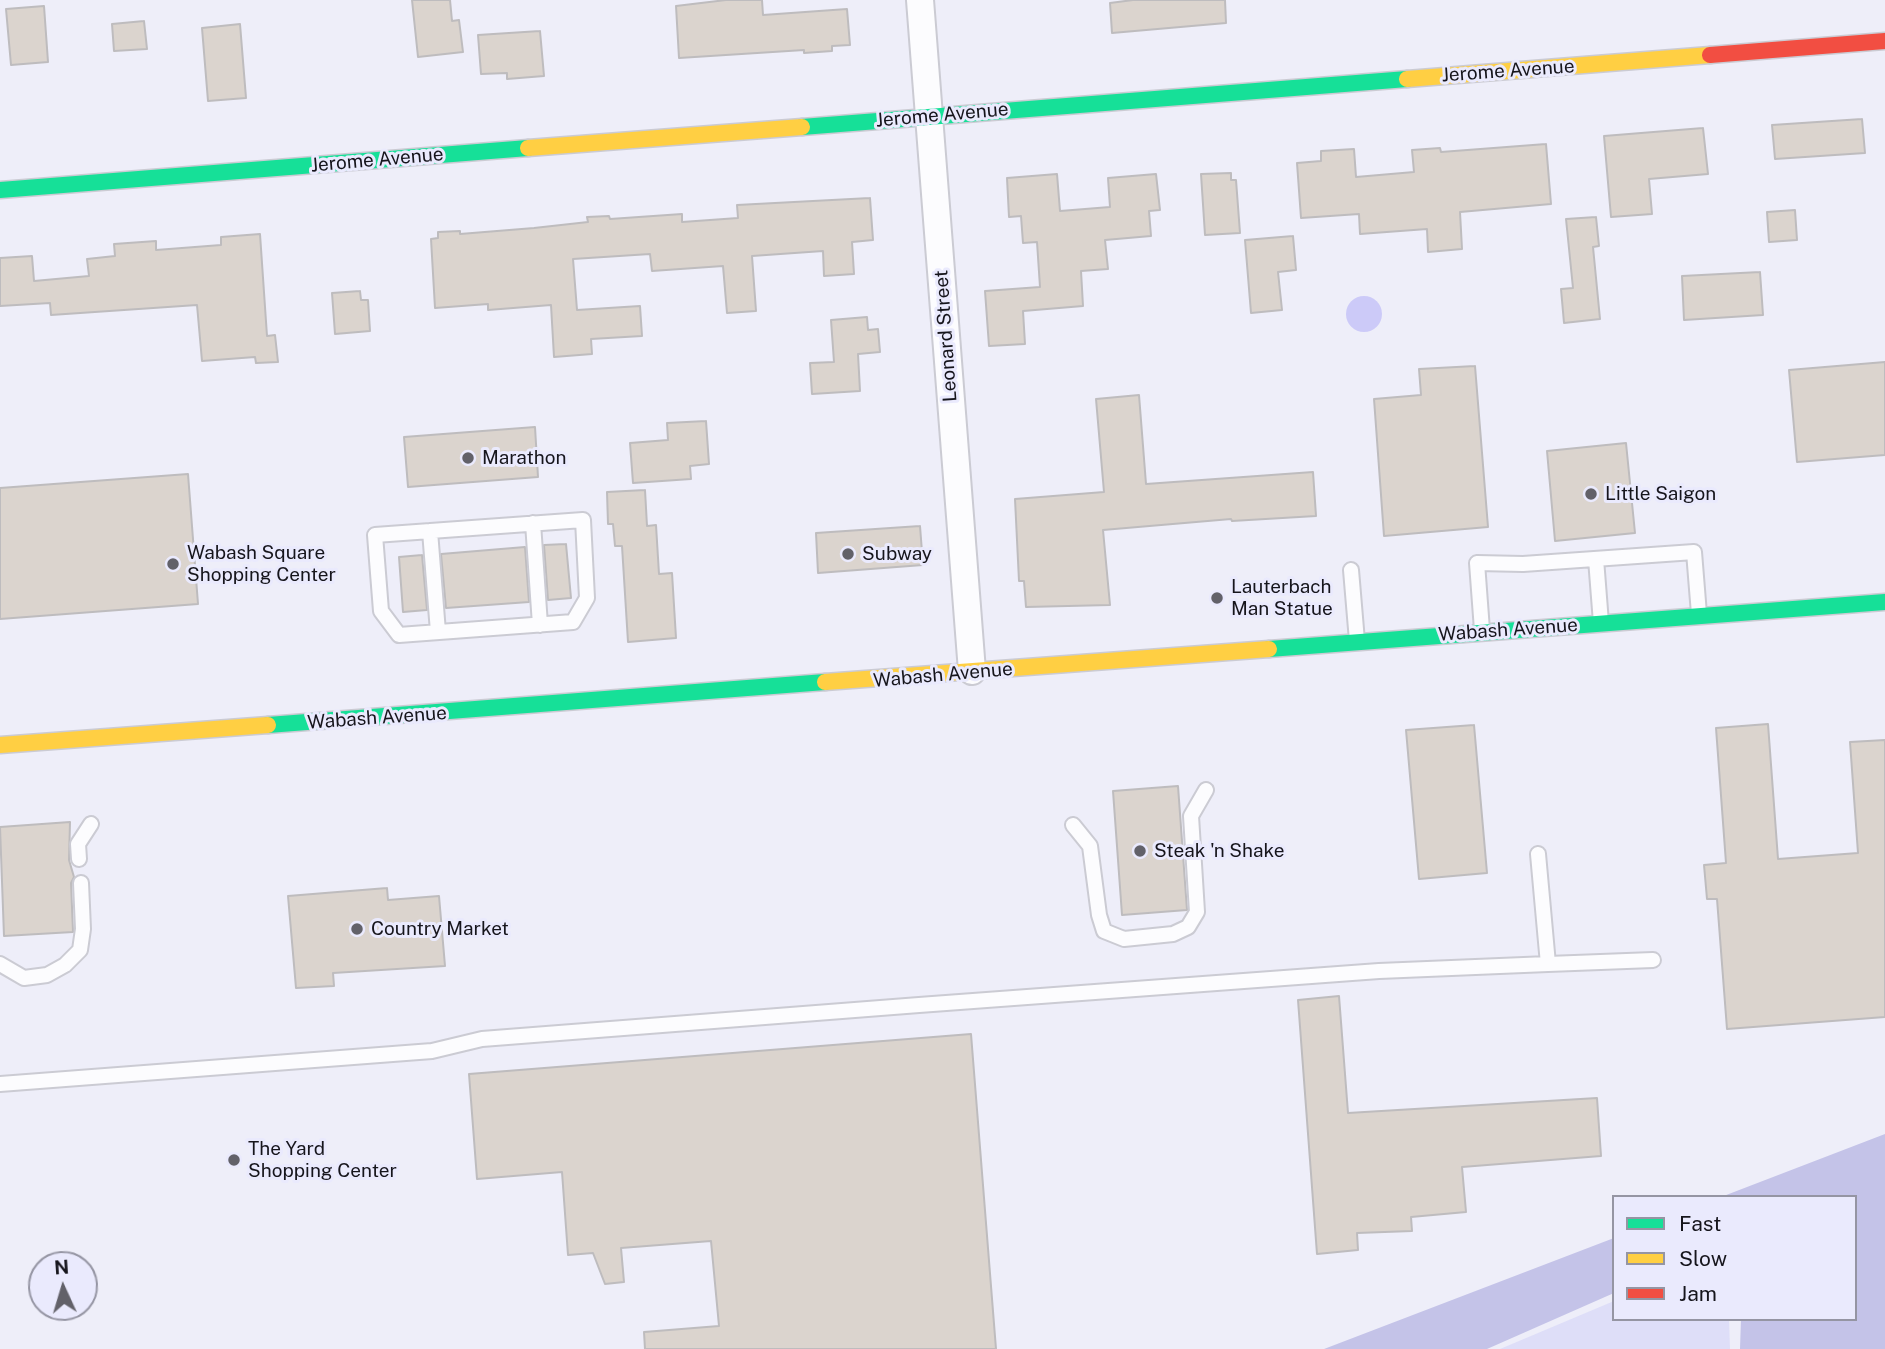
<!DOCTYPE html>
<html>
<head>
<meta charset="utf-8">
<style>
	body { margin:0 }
	#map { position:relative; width:1885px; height:1349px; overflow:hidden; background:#eeeef9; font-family:"Public Sans",sans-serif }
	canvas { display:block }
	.legend { position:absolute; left:1612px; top:1195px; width:245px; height:126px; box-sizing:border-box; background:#eaeafd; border:2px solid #9595a3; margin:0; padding:9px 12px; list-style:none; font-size:21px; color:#16151c }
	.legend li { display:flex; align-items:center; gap:14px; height:35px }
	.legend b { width:35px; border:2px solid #9595a3 }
	.north { position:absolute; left:28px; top:1251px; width:70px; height:70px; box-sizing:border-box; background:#eaeafd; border:2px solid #9595a3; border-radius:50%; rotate:356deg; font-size:19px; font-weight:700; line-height:28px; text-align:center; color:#16151c }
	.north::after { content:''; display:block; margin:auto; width:24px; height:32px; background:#626169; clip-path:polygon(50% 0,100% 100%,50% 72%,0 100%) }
</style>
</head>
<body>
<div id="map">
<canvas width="1885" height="1349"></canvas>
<ul class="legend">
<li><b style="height:9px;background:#16e098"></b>Fast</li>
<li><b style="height:9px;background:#ffcf43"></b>Slow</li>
<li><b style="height:9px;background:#f24e42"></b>Jam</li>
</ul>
<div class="north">N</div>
</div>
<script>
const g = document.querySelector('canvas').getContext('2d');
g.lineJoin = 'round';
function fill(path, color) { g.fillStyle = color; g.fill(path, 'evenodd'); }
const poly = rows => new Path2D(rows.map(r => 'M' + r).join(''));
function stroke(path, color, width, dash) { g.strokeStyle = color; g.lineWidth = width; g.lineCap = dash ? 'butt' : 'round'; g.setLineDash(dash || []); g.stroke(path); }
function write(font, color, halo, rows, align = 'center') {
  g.font = font + ' "Public Sans",sans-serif'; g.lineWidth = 6; g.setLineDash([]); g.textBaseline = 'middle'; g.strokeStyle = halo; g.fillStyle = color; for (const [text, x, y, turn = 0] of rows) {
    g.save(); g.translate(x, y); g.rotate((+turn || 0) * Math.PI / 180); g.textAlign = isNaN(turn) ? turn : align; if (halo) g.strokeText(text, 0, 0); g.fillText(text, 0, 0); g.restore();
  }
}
const green = poly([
	[1614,1301,1614,1319,1729,1319,1730,1349,1500,1349]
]);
const forest = poly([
	[1885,1134,1885,1349,1740,1349,1741,1319,1855,1319,1855,1197,1721,1197],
	[1614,1238,1614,1293,1487,1349,1324,1349]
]);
const water = poly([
	'1346 314a18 18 0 1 1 36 0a18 18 0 1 1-36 0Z'
]);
const building = poly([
	[412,0,450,0,452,21,459,20,463,52,418,57,412,0],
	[726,0,762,0,763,15,847,9,850,45,832,46,832,51,804,53,804,50,679,58,676,6,726,0],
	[1133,0,1225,0,1226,23,1112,33,1110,3,1133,0],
	[44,6,48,62,11,65,6,9,44,6],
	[144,21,147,49,114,51,112,24,144,21],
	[240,24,246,98,208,101,202,28,240,24],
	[540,31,544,76,507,79,507,73,481,74,478,35,540,31],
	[1862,119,1865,153,1775,159,1772,125,1862,119],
	[1703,128,1708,174,1649,179,1652,214,1611,217,1604,136,1703,128],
	[1546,144,1551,204,1460,212,1462,249,1428,252,1427,229,1360,234,1359,214,1301,218,1297,163,1321,161,1321,151,1354,149,1356,177,1414,172,1412,150,1440,148,1441,152,1546,144],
	[1231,173,1231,180,1236,180,1240,233,1205,235,1201,174,1231,173],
	[1057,174,1060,211,1110,207,1108,178,1156,174,1160,210,1149,211,1151,236,1105,240,1108,269,1081,271,1083,306,1023,311,1025,344,989,346,985,291,1040,287,1037,242,1023,243,1021,216,1009,217,1007,178,1057,174],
	[870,198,873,240,852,242,854,274,824,276,823,251,752,256,756,311,727,313,723,266,652,271,650,254,573,259,577,310,640,306,642,336,591,339,592,354,554,357,551,305,488,310,488,304,435,308,431,239,438,238,438,232,460,231,460,234,534,228,588,222,587,217,609,216,610,219,682,214,682,222,738,218,737,205,870,198],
	[1795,210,1797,240,1769,242,1767,212,1795,210],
	[1596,217,1599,246,1593,247,1600,319,1564,323,1561,289,1573,288,1566,219,1596,217],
	[260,234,267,336,275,335,278,362,256,363,255,357,202,361,197,305,51,315,50,303,0,306,0,258,32,256,34,281,89,276,87,259,115,256,114,244,156,241,156,250,221,245,221,237,260,234],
	[1293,236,1296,270,1278,272,1282,310,1251,313,1245,240,1293,236],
	[1760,272,1763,315,1684,320,1682,276,1760,272],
	[360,291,361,300,368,300,370,331,335,334,332,293,360,291],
	[867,317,868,330,878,329,880,352,858,354,860,391,812,394,810,363,834,362,831,320,867,317],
	[1885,362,1885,455,1797,462,1789,370,1885,362],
	[1475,366,1488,527,1384,536,1374,399,1421,395,1419,369,1475,366],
	[1139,395,1146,484,1313,472,1316,516,1232,521,1231,519,1103,530,1110,605,1026,607,1024,581,1019,581,1015,499,1104,492,1096,399,1139,395],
	[706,421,709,464,690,466,691,479,633,483,630,443,668,440,667,423,706,421],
	[535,427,538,477,408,487,404,437,535,427],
	[1626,443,1635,533,1555,541,1547,451,1626,443],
	[188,474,198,604,0,619,0,488,188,474],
	[645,490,647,526,656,525,659,574,672,573,676,638,628,642,622,546,615,546,613,524,608,524,607,492,645,490],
	[920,526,923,565,818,573,816,533,920,526],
	[566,544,571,598,548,600,544,545,566,544],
	[525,547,529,602,446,608,441,554,525,547],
	[422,555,427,610,403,612,399,557,422,555],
	[1768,724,1778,859,1858,853,1850,742,1885,740,1885,1017,1727,1029,1717,899,1707,899,1704,865,1726,863,1716,728,1768,724],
	[1474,725,1487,873,1419,879,1406,730,1474,725],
	[1178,786,1187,910,1122,915,1113,791,1178,786],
	[70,822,69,860,74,877,71,883,73,932,4,936,0,827,70,822],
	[387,888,388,900,439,896,445,966,333,973,334,986,296,988,288,896,387,888],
	[1339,996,1348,1113,1597,1098,1601,1156,1462,1167,1466,1212,1411,1217,1412,1231,1357,1233,1358,1250,1317,1254,1298,1000,1339,996],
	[971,1034,996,1349,645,1349,644,1332,719,1326,711,1241,621,1248,624,1282,605,1284,593,1253,568,1255,562,1172,477,1179,469,1074,971,1034]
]);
const lane = poly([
	[583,520,587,598,573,622,399,635,381,611,375,535,583,520],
	[533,523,540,625],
	[430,531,438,632],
	[1596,559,1601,623],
	[1351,570,1357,641],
	[1482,630,1477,563,1523,564,1694,552,1699,614],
	[1073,825,1090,846,1099,915,1104,931,1124,939,1173,934,1188,927,1197,912,1191,816,1206,790],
	[79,859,78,844,91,824],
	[0,964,24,978,47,975,65,965,80,950,83,929,81,883],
	[1548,964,1653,960],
	[0,1084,432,1051,482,1039,919,1005,1379,971,1548,964,1538,854]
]);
const street = poly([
	[920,0,972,671]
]);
const fast = poly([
	[802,127,1407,79],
	[0,190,528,148],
	[1269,649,1885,602],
	[268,725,825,682]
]);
const slow = poly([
	[1407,79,1710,55],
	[528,148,802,127],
	[825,682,1269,649],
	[0,745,268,725]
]);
const jam = poly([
	[1710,55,1885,41]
]);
const markers = [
	[468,458,7,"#626169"],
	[1591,494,7,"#626169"],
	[848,554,7,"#626169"],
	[173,564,7,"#626169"],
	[1217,598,7,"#626169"],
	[1140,851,7,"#626169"],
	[357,929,7,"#626169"],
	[234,1160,7,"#626169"]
];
const streetNames = [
	["Jerome Avenue",1508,71,-4],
	["Jerome Avenue",942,115,-5],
	["Jerome Avenue",377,160,-5],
	["Leonard Street",946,336,-94],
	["Wabash Avenue",1508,630,-4],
	["Wabash Avenue",943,675,-5],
	["Wabash Avenue",377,718,-4]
];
const poiNames = [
	["Marathon",482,458],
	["Little Saigon",1605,494],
	["Wabash Square",187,553],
	["Shopping Center",187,575],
	["Subway",862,554],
	["Lauterbach",1231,587],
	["Man Statue",1231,609],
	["Steak 'n Shake",1154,851],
	["Country Market",371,929],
	["The Yard",248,1149],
	["Shopping Center",248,1171]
];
fill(green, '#dedef8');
fill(forest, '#c4c3e8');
fill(water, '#cccaf8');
fill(building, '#dbd4ce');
stroke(building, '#bebcbe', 2);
stroke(lane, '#cbcbd3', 18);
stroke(street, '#cbcbd3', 30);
stroke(fast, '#cbcbd3', 19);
stroke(slow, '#cbcbd3', 19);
stroke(jam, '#cbcbd3', 19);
stroke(lane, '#fcfcfe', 14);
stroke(street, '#fcfcfe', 26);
stroke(fast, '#16e098', 16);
stroke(slow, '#ffcf43', 16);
stroke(jam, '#f24e42', 16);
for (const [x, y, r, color] of markers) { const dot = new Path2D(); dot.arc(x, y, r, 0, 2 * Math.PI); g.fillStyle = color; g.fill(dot); stroke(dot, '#eaeafd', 2.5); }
write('19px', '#16151c', '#eaeafd', streetNames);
write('19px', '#16151c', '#eaeafd', poiNames, 'left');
</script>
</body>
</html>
